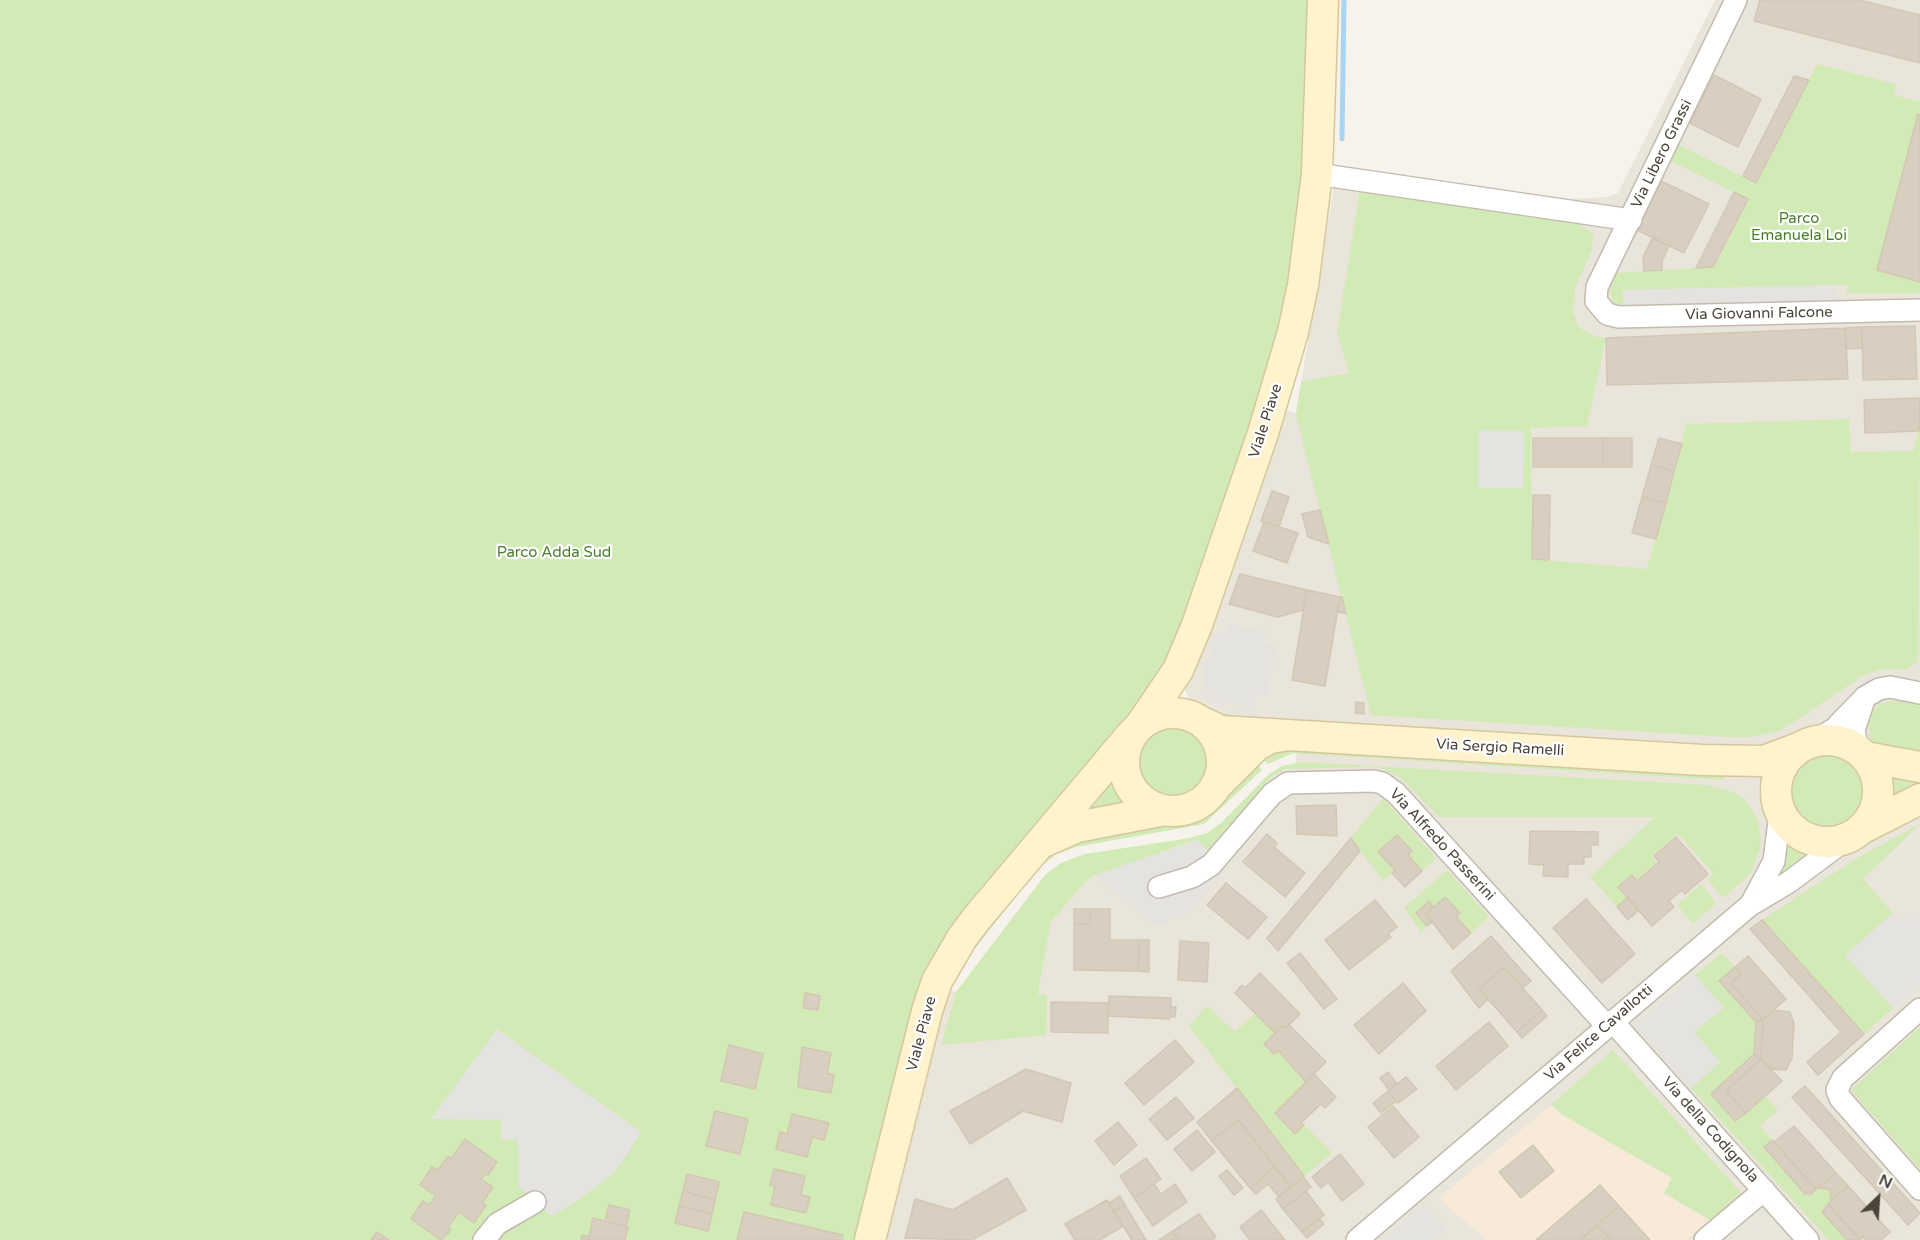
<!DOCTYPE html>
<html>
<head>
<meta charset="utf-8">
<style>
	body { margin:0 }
	#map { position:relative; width:1920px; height:1240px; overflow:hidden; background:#f6f3ec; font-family:"Varela Round",sans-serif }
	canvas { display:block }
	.north { position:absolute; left:1848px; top:1168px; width:60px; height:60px; -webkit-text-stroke:4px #fff; paint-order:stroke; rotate:25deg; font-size:16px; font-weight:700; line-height:24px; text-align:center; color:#4b4439 }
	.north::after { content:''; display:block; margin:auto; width:21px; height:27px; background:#4b4439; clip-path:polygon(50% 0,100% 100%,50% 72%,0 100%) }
</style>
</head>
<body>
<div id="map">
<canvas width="1920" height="1240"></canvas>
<div class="north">N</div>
</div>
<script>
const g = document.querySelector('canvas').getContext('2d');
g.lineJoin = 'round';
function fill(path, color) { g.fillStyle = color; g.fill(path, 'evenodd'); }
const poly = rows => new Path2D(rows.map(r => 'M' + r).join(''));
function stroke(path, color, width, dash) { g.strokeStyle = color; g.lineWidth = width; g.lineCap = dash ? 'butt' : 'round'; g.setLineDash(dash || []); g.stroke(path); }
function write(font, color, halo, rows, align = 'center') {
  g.font = font + ' "Varela Round",sans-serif'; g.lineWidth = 4.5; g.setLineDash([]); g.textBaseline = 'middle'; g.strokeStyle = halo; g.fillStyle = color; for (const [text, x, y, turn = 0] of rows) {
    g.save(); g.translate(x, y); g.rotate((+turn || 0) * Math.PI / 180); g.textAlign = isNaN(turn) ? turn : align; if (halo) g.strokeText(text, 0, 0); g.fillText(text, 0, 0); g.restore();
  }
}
const residential = poly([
	[1715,0,1920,0,1920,763,1868,752,1834,737,1764,759,1197,717,1182,683,1276,407,1296,413,1337,167,1549,200,1607,197,1618,193],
	[1298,738,1702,761,1834,742,1857,752,1920,769,1920,1240,328,1240,913,980,956,992,1038,994,1051,922,1085,882,1096,875,1197,840,1208,850,1271,777,1277,772,1295,768]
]);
const commercial = poly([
	[1551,1105,1563,1115,1672,1178,1664,1193,1710,1220,1686,1240,1487,1240,1447,1206,1440,1197]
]);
const green = poly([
	[0,0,1314,0,1310,169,1288,329,1162,681,968,919,860,1240,0,1240],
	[1817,64,1896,84,1894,95,1920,102,1920,115,1918,115,1877,270,1920,282,1920,293,1847,294,1847,285,1623,290,1624,305,1614,303,1609,292,1616,273,1713,267,1748,199,1671,161,1679,145,1756,183],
	[1360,191,1578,223,1593,234,1592,250,1575,288,1573,312,1577,324,1584,331,1596,337,1606,338,1587,426,1531,428,1532,559,1647,569,1686,424,1849,419,1851,452,1913,451,1920,425,1918,662,1907,669,1882,669,1864,675,1780,731,1745,738,1371,715,1296,414,1301,382,1349,373,1337,332],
	[1893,701,1920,704,1920,756,1876,745,1871,740,1868,724,1874,710,1879,704],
	'1133 763a40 40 0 1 1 80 0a40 40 0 1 1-80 0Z',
	[1282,749,1723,773,1726,776,1723,780,1293,753,1268,764,1262,758],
	'1784 792a43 43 0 1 1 86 0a43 43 0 1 1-86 0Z',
	[1300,762,1707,785,1736,793,1746,801,1759,823,1761,845,1751,873,1723,898,1707,879,1713,873,1678,834,1652,856,1656,863,1637,879,1633,874,1618,886,1628,897,1617,907,1590,877,1655,817,1439,817,1401,778,1385,770,1377,767,1286,769,1271,777,1208,851,1196,840,1096,875,1085,882,1051,922,1038,994,1047,995,1046,1035,941,1045,956,992,1045,875,1061,863,1085,854,1190,838,1207,833,1221,823,1269,774,1282,766],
	[1255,763,1262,770,1204,824,1076,847,1055,855,1036,871,957,971,1028,869,1071,841,1148,826,1184,822,1199,817,1210,811,1240,775],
	[1883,768,1920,770,1920,792,1883,808,1886,794],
	[1118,771,1124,788,1135,803,1058,827],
	[1383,798,1436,858,1422,871,1408,855,1412,851,1397,835,1378,852,1395,870,1383,881,1351,838],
	[1920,824,1863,879,1893,913,1846,955,1893,1008,1864,1034,1762,920,1857,858],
	[1789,830,1804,840,1820,847,1782,873],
	[1447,870,1489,917,1471,933,1456,917,1460,913,1445,897,1433,907,1428,902,1416,913,1427,926,1421,932,1404,908],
	[1701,884,1716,903,1693,924,1677,905],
	[1722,953,1735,967,1720,980,1756,1022,1754,1054,1711,1094,1735,1121,1765,1096,1778,1110,1760,1126,1772,1140,1764,1147,1805,1194,1811,1194,1818,1188,1830,1189,1831,1201,1823,1207,1823,1212,1847,1240,1829,1240,1691,1088,1720,1062,1694,1032,1723,1007,1695,975],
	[1207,1006,1235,1032,1255,1013,1275,1033,1264,1044,1278,1050,1306,1082,1275,1113,1295,1133,1304,1125,1332,1153,1304,1176,1189,1026],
	[1920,1027,1920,1169,1851,1090],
	[1613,1050,1741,1193,1710,1220,1664,1193,1672,1178,1563,1115,1551,1105]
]);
const parking = poly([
	[1837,285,1838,300,1624,305,1623,290],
	[1479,430,1524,431,1523,488,1478,488],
	[1231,624,1266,632,1264,643,1276,646,1267,696,1255,695,1254,707,1217,702,1206,692,1203,685,1204,670,1218,633,1227,635],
	[1197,840,1226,868,1191,910,1168,919,1168,925,1150,925,1150,920,1096,875],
	[1893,913,1902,923,1912,914,1920,922,1920,984,1893,1008,1845,955],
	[1695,975,1724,1008,1694,1032,1720,1062,1691,1088,1636,1027],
	[497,1029,641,1132,621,1164,608,1178,574,1203,551,1216,519,1187,518,1140,501,1139,501,1120,431,1119],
	[1424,1205,1445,1229,1431,1240,1382,1240]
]);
const stream = poly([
	[1342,139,1344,0]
]);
const building = poly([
	[1760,0,1859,0,1920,15,1920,63,1754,21,1760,0],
	[1714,75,1761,99,1738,147,1690,123,1714,75],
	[1794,76,1809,80,1756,183,1743,176,1794,76],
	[1918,114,1920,115,1920,282,1877,270,1918,114],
	[1661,181,1709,204,1684,253,1637,230,1661,181],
	[1734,192,1748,199,1713,267,1696,268,1734,192],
	[1653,237,1669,246,1662,261,1662,270,1644,271,1643,257,1653,237],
	[1915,326,1917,379,1863,380,1862,327,1915,326],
	[1862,327,1862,348,1846,349,1845,328,1862,327],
	[1845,328,1848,379,1607,385,1606,338,1845,328],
	[1920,398,1919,431,1865,433,1864,400,1920,398],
	[1533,438,1603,438,1603,467,1533,467,1533,438],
	[1603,438,1632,438,1632,467,1603,467,1603,438],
	[1659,438,1682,444,1674,471,1651,465,1659,438],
	[1651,465,1674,471,1666,503,1642,497,1651,465],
	[1272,491,1289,497,1279,527,1261,521,1272,491],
	[1533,495,1550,495,1549,560,1532,559,1533,495],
	[1642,497,1666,503,1656,539,1632,533,1642,497],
	[1320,510,1329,544,1308,537,1302,514,1320,510],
	[1264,522,1298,533,1287,563,1253,551,1264,522],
	[1240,574,1307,590,1303,610,1278,617,1229,604,1240,574],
	[1307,590,1340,597,1325,686,1292,680,1307,590],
	[1340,597,1342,597,1346,614,1337,611,1340,597],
	[1356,702,1364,703,1364,714,1355,713,1356,702],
	[1336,805,1337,836,1297,834,1296,806,1336,805],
	[1530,831,1598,832,1598,845,1591,845,1591,857,1584,857,1584,864,1568,864,1568,877,1543,876,1544,865,1529,864,1530,831],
	[1267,834,1277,843,1274,847,1305,873,1285,897,1243,862,1267,834],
	[1397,835,1412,851,1408,855,1422,871,1405,887,1392,873,1395,870,1378,852,1397,835],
	[1676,837,1708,874,1685,894,1682,890,1669,901,1674,907,1652,926,1618,887,1632,875,1637,881,1659,862,1654,856,1676,837],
	[1351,838,1360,851,1278,951,1267,938,1351,838],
	[1226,883,1267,917,1248,939,1207,905,1226,883],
	[1445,897,1460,913,1456,917,1471,933,1453,949,1426,914,1445,897],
	[1628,897,1639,910,1628,920,1617,907,1628,897],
	[1586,899,1635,954,1602,983,1553,928,1586,899],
	[1375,900,1397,927,1388,934,1391,937,1349,970,1325,940,1375,900],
	[1429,901,1433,907,1426,914,1433,922,1427,926,1416,913,1429,901],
	[1074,909,1090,909,1090,924,1074,924,1074,909],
	[1090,909,1110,909,1110,940,1139,940,1138,971,1074,970,1074,924,1090,924,1090,909],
	[1762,920,1864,1034,1818,1075,1807,1062,1841,1032,1750,929,1762,920],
	[1491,936,1531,981,1523,988,1504,967,1479,989,1488,999,1479,1008,1451,971,1491,936],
	[1139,940,1149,940,1149,972,1138,971,1139,940],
	[1180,941,1209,943,1207,982,1178,980,1180,941],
	[1300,953,1337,999,1324,1009,1287,963,1300,953],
	[1748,956,1786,999,1763,1020,1731,983,1741,974,1735,967,1748,956],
	[1504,967,1542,1010,1517,1032,1479,989,1504,967],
	[1735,967,1741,974,1731,983,1763,1020,1756,1022,1719,981,1735,967],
	[1260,973,1300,1014,1286,1028,1283,1025,1275,1033,1235,993,1242,985,1245,988,1260,973],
	[1403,983,1426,1011,1379,1054,1354,1025,1403,983],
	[805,993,820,996,818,1010,803,1008,805,993],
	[1109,996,1171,998,1171,1007,1176,1007,1175,1017,1170,1016,1170,1019,1108,1016,1109,996],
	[1051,1002,1108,1003,1108,1033,1051,1032,1051,1002],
	[1542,1010,1547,1016,1522,1038,1517,1032,1542,1010],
	[1773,1010,1790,1012,1794,1024,1792,1058,1786,1070,1772,1069,1761,1059,1763,1020,1773,1010],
	[1763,1020,1761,1059,1754,1054,1756,1022,1763,1020],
	[1489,1022,1508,1046,1456,1090,1436,1066,1489,1022],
	[1283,1025,1286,1028,1289,1025,1326,1062,1306,1082,1278,1050,1274,1054,1264,1044,1283,1025],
	[1175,1040,1194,1062,1144,1105,1125,1083,1175,1040],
	[729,1045,763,1054,755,1089,721,1081,729,1045],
	[802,1047,831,1053,827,1073,834,1075,831,1093,798,1087,802,1047],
	[1754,1054,1761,1059,1726,1091,1746,1113,1735,1121,1711,1094,1754,1054],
	[1761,1059,1782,1081,1746,1113,1726,1091,1761,1059],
	[1026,1069,1071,1083,1062,1122,1023,1111,970,1144,950,1111,1026,1069],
	[1388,1072,1397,1084,1389,1090,1380,1078,1388,1072],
	[1314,1074,1336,1097,1325,1108,1321,1104,1301,1123,1304,1125,1295,1134,1275,1113,1314,1074],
	[1406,1077,1417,1089,1398,1103,1388,1091,1406,1077],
	[1805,1086,1920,1213,1908,1225,1792,1097,1805,1086],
	[1237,1088,1304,1176,1291,1187,1238,1120,1212,1141,1197,1122,1237,1088],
	[1388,1091,1396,1101,1381,1113,1373,1103,1388,1091],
	[1176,1097,1194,1118,1167,1140,1149,1119,1176,1097],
	[1393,1106,1419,1137,1394,1158,1368,1127,1393,1106],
	[715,1111,748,1119,740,1154,706,1146,715,1111],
	[792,1114,829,1123,824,1140,812,1137,807,1157,776,1149,780,1132,787,1134,792,1114],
	[1238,1120,1275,1166,1250,1188,1212,1141,1238,1120],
	[1118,1122,1137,1145,1114,1165,1095,1141,1118,1122],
	[1794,1126,1836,1173,1816,1189,1774,1142,1794,1126],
	[1197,1130,1215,1152,1192,1171,1174,1149,1197,1130],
	[465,1139,497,1162,488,1175,485,1174,481,1179,493,1187,482,1203,486,1205,474,1223,459,1212,448,1227,451,1230,441,1240,411,1219,423,1201,429,1205,436,1196,420,1185,432,1167,438,1170,448,1156,451,1159,465,1139],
	[1772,1140,1816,1189,1811,1194,1805,1194,1764,1147,1772,1140],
	[1533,1145,1554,1171,1521,1198,1499,1172,1533,1145],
	[1340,1154,1364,1184,1342,1201,1328,1182,1321,1188,1312,1177,1340,1154],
	[1146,1158,1161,1179,1134,1198,1120,1176,1146,1158],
	[1274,1167,1291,1187,1279,1197,1268,1184,1256,1194,1250,1188,1274,1167],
	[774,1169,805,1176,801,1195,810,1197,806,1213,771,1205,775,1186,770,1185,774,1169],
	[1227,1170,1243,1188,1234,1195,1219,1176,1227,1170],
	[1836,1173,1848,1186,1831,1201,1830,1189,1818,1188,1836,1173],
	[687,1174,719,1182,715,1200,683,1191,687,1174],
	[1303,1177,1311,1187,1283,1209,1276,1199,1303,1177],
	[1007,1178,1026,1210,972,1240,905,1238,915,1199,953,1210,1007,1178],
	[1154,1184,1161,1194,1175,1184,1187,1202,1153,1226,1134,1198,1154,1184],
	[1600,1185,1619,1206,1580,1240,1536,1240,1600,1185],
	[1848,1186,1890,1232,1881,1240,1866,1240,1863,1237,1860,1240,1828,1204,1848,1186],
	[683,1191,715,1200,712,1214,679,1206,683,1191],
	[1306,1191,1324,1215,1302,1232,1283,1209,1306,1191],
	[1120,1196,1125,1205,1114,1211,1109,1203,1120,1196],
	[1107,1200,1123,1226,1100,1240,1075,1240,1065,1224,1107,1200],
	[1828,1204,1860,1240,1847,1240,1822,1212,1828,1204],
	[609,1205,630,1210,626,1226,605,1221,609,1205],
	[1125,1205,1146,1240,1132,1240,1123,1226,1114,1211,1125,1205],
	[679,1206,712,1214,708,1231,675,1223,679,1206],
	[1619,1206,1650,1240,1611,1240,1597,1225,1619,1206],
	[1261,1210,1285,1240,1250,1240,1240,1227,1261,1210],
	[744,1212,843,1235,842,1240,737,1240,744,1212],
	[1199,1214,1216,1237,1212,1240,1178,1240,1173,1231,1199,1214],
	[593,1218,628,1227,625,1240,581,1240,582,1235,589,1237,593,1218],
	[1319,1218,1324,1224,1307,1238,1302,1232,1319,1218],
	[1597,1225,1611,1240,1580,1240,1597,1225],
	[1173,1231,1178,1240,1159,1240,1173,1231],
	[377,1232,389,1240,371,1240,377,1232]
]);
const street = poly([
	[1736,0,1597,287,1596,301,1607,314,1619,317,1920,310],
	[1317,174,1631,220],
	[1813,742,1834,729,1865,697,1879,689,1890,687,1920,693],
	[1858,750,1854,730,1863,703],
	[1159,887,1192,877,1211,865,1272,794,1288,783,1373,781,1382,783,1396,793,1606,1025],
	[1752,902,1774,861,1780,813],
	[1920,1009,1843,1078,1837,1090,1840,1098,1920,1189],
	[1612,1021,1808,1240],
	[484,1240,497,1224,535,1202],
	[1357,1240,1749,906,1789,882,1848,838],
	[1705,1240,1764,1190]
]);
const secondary = poly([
	'1124 762a49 49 0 1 1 98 0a49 49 0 1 1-98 0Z',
	[1202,722,1221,731,1702,760,1764,761,1801,747],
	[1142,723,1178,670,1197,625,1263,433,1293,332,1303,285,1317,174,1323,0],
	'1776 791a51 51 0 1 1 102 0a51 51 0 1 1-102 0Z',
	[1865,757,1920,767],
	[1218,784,1256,746,1270,738,1283,736],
	[1863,828,1920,799],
	[1043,842,1077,827,1160,811],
	[870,1240,927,1011,937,981,962,938,977,918,1131,735]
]);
const streetNames = [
	["Via Libero Grassi",1662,154,-64],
	["Via Giovanni Falcone",1759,314,-1],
	["Viale Piave",1266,421,-72],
	["Via Sergio Ramelli",1500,748,3],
	["Via Alfredo Passerini",1442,845,47],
	["Via Felice Cavallotti",1599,1033,-41],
	["Viale Piave",922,1034,-75],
	["Via della Codignola",1710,1130,48]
];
const parkNames = [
	["Parco",1799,219],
	["Emanuela Loi",1799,236],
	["Parco Adda Sud",554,553]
];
fill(residential, '#eae5da');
fill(commercial, '#f7ead8');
fill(green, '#d2eab5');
fill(parking, '#e5e3e0');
stroke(stream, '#a9d4f2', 5);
fill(building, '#d8cfc1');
stroke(building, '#d3c7b4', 1.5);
stroke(street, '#c2bbae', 24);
stroke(secondary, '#d6c79b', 33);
stroke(street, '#fff', 21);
stroke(secondary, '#fff3cd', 30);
write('15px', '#4b4439', '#fff', streetNames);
write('15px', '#4a7f2a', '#fff', parkNames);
</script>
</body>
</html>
